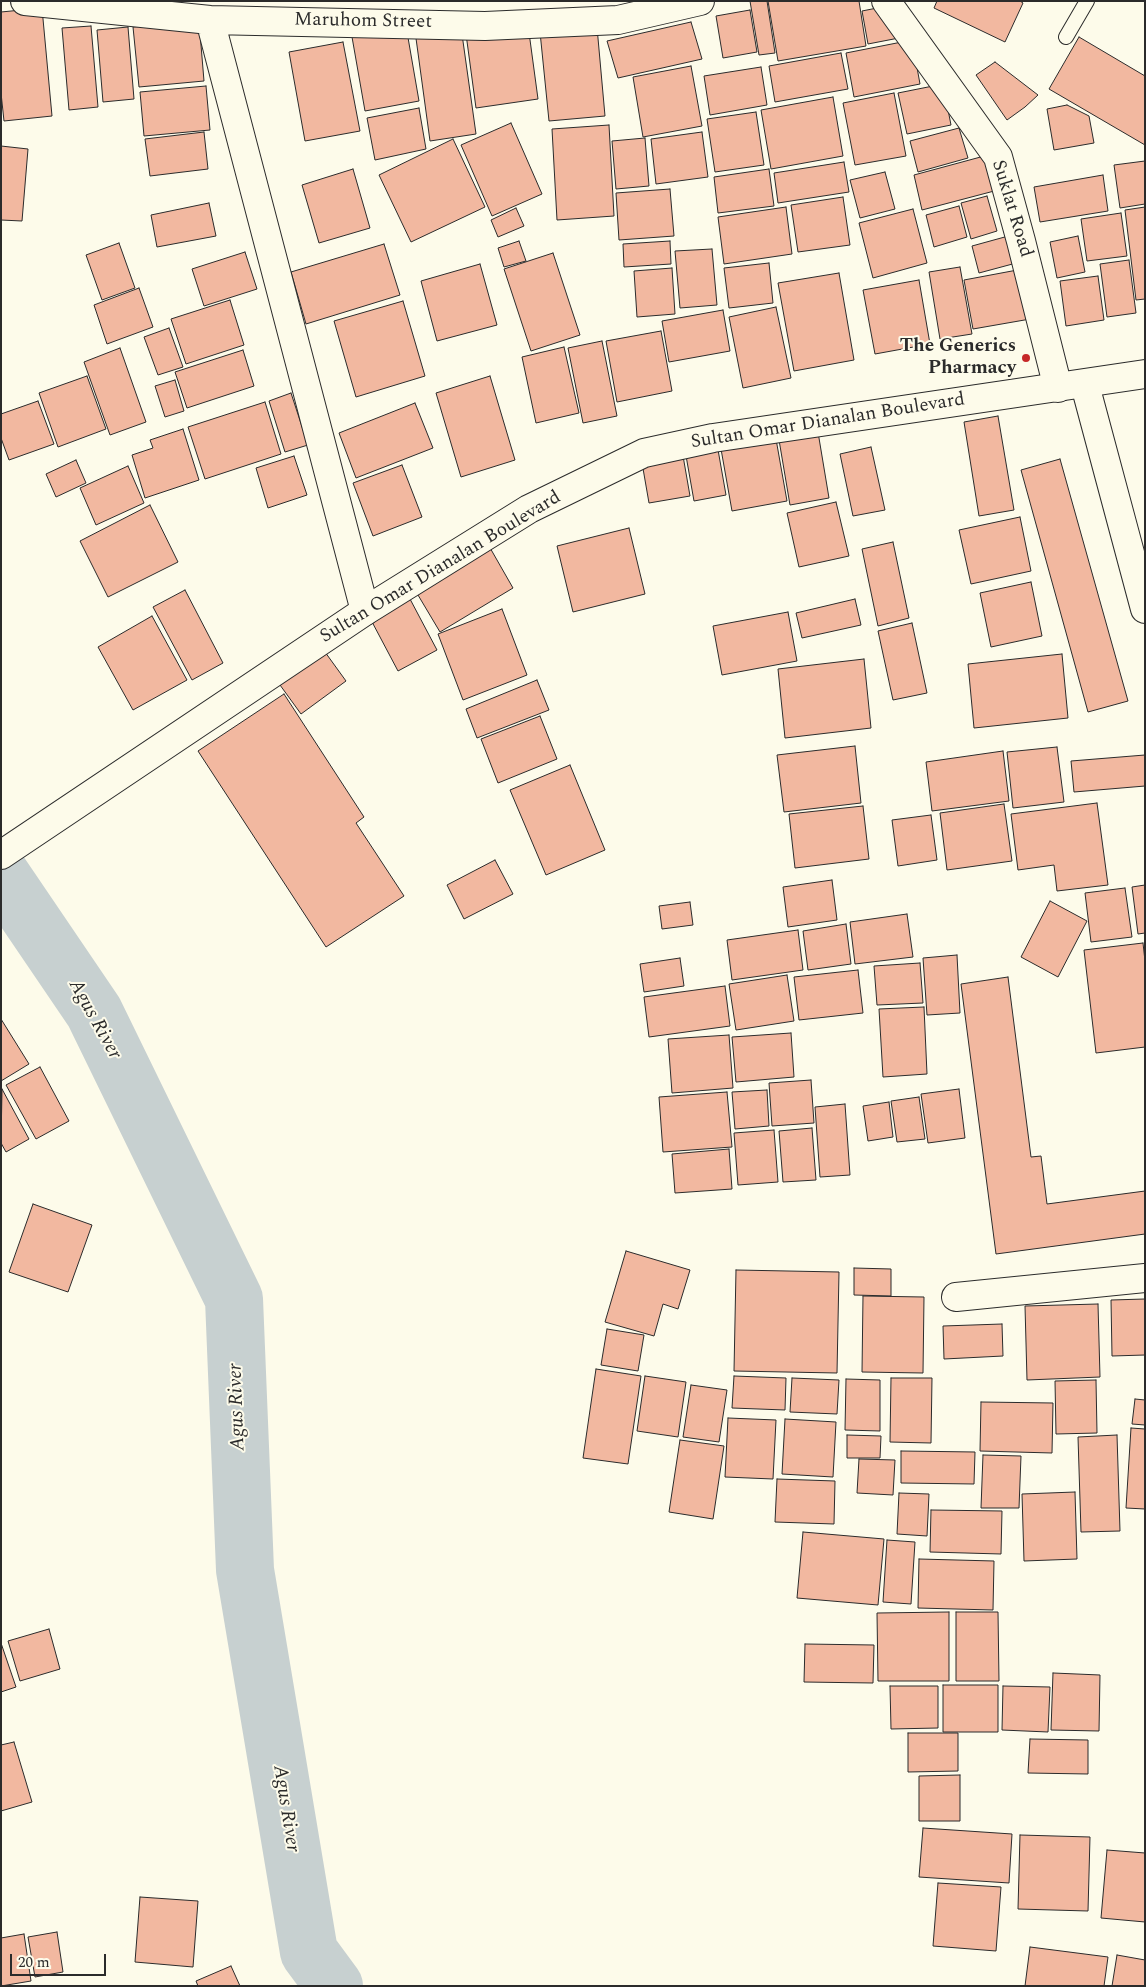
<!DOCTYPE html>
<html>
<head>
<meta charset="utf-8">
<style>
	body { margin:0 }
	#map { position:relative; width:1146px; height:1987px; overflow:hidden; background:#fdfbea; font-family:Spectral,serif }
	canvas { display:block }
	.frame { position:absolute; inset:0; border:2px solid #2b2b2b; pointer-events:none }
	.scale { position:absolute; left:10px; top:1954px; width:96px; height:22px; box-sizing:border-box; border:2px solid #2b2b2b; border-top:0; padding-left:6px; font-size:15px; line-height:18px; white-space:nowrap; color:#2b2b2b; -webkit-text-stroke:4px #fdfbea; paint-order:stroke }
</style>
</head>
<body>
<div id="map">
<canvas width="1146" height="1987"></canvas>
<div class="frame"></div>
<div class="scale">20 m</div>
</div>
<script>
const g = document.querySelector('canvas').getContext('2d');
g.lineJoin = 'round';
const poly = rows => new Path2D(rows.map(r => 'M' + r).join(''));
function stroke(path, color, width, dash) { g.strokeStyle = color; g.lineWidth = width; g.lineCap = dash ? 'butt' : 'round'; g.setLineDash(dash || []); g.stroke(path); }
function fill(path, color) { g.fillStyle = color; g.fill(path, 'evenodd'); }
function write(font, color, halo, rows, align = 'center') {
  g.font = font + ' Spectral,serif'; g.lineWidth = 4; g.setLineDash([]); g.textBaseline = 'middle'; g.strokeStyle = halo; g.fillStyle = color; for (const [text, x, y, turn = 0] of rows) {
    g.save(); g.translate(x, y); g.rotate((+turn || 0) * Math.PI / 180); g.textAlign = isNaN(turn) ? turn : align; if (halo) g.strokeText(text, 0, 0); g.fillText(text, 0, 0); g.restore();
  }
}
const river = poly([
	[1,875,94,1012,234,1299,245,1570,309,1952,334,1986]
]);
const building = poly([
	[750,1,767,1,775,53,759,55,750,1],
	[768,1,859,1,866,46,778,61,768,1],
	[937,1,1020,1,1023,3,1005,42,934,8,937,1],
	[887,6,904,37,868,44,862,11,887,6],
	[42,8,52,116,4,121,1,93,1,12,42,8],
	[750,10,757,52,723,58,716,16,750,10],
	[199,21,204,81,139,87,133,27,199,21],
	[691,22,702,59,618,78,607,41,691,22],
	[528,25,538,99,476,108,466,34,528,25],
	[91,26,98,107,69,110,62,28,91,26],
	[406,26,419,101,365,111,352,37,406,26],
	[128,27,134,99,103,102,97,30,128,27],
	[461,27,476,134,430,141,415,31,461,27],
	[597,27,605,116,549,121,540,32,597,27],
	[1079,37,1145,76,1145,145,1049,89,1079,37],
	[912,40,920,84,854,97,846,53,912,40],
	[343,42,360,131,305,141,289,52,343,42],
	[841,53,848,89,775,102,769,66,841,53],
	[995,62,1038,95,1025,107,1007,120,976,75,995,62],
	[691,66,702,126,643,137,633,77,691,66],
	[761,67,767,105,710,115,704,76,761,67],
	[943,84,951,125,907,134,898,93,943,84],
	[206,86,210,130,144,136,140,92,206,86],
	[894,93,906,156,855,165,843,103,894,93],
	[833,97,843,156,771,169,761,110,833,97],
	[1067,105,1089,116,1094,143,1054,150,1047,109,1067,105],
	[419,108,426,149,375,160,367,118,419,108],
	[756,112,764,165,715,172,707,119,756,112],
	[511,123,542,194,492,216,461,145,511,123],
	[609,125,614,216,557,220,552,129,609,125],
	[959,128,968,158,918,172,910,141,959,128],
	[204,132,208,169,150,176,145,139,204,132],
	[702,132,708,177,656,184,651,139,702,132],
	[645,138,649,186,616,189,612,141,645,138],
	[453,139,485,207,411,242,379,175,453,139],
	[1,146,28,149,22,221,1,220,1,146],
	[988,155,998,190,922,210,914,175,988,155],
	[1145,161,1145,204,1120,208,1114,165,1145,161],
	[844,162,849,192,778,203,774,173,844,162],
	[353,169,370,228,319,243,302,185,353,169],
	[769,169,774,206,718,213,714,177,769,169],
	[885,172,895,209,860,218,850,180,885,172],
	[1103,175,1108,211,1040,222,1034,187,1103,175],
	[670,189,674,236,619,240,616,193,670,189],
	[987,196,997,231,971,239,961,203,987,196],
	[843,197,850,245,798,252,791,205,843,197],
	[209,203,216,236,157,247,151,215,209,203],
	[959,206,967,237,934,247,926,215,959,206],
	[786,207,792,254,724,264,718,217,786,207],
	[1145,207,1145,299,1136,300,1125,210,1145,207],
	[516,208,524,226,498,237,491,220,516,208],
	[913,209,927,263,873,278,859,223,913,209],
	[1121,213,1127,256,1087,261,1081,219,1121,213],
	[1012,235,1020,262,979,273,972,246,1012,235],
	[1078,236,1085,272,1057,278,1050,242,1078,236],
	[519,241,526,261,504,267,498,248,519,241],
	[670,241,671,264,624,267,623,244,670,241],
	[119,243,135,288,102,300,86,255,119,243],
	[384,244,400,295,306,324,291,272,384,244],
	[712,249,717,305,680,308,675,251,712,249],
	[245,252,257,289,204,306,192,269,245,252],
	[553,253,580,335,531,351,504,269,553,253],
	[1129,260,1136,313,1107,317,1100,264,1129,260],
	[769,263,773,303,729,308,724,268,769,263],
	[480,264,497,325,437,341,421,281,480,264],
	[960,267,972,334,940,339,929,272,960,267],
	[672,268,675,314,637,317,634,271,672,268],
	[1028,268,1036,318,973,329,964,280,1028,268],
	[839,273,854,360,794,371,778,283,839,273],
	[1098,276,1104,320,1066,326,1060,281,1098,276],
	[919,280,930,344,875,354,863,290,919,280],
	[139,288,153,327,107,344,94,305,139,288],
	[230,300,244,345,186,364,171,319,230,300],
	[403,301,425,376,356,397,334,321,403,301],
	[776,307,791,378,743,388,729,317,776,307],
	[723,310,730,351,669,362,662,321,723,310],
	[169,328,183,367,158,375,144,337,169,328],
	[661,331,672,391,617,402,606,341,661,331],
	[602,341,617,416,583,423,568,348,602,341],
	[564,347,579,413,536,423,522,357,564,347],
	[120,348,146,422,110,435,84,362,120,348],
	[243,350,254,386,187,408,175,372,243,350],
	[87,376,106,429,58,447,39,393,87,376],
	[490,376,515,460,461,477,436,393,490,376],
	[175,380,184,411,165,417,155,386,175,380],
	[291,393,308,445,285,452,269,401,291,393],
	[38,401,54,444,9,460,1,438,1,414,38,401],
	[265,402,281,454,205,479,188,427,265,402],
	[415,403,433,448,356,478,339,433,415,403],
	[998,416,1014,510,979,516,964,422,998,416],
	[817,426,829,498,790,505,778,434,817,426],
	[183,429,199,480,145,498,132,455,153,448,150,440,183,429],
	[776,439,787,501,732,511,721,449,776,439],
	[717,444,726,495,694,501,685,450,717,444],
	[871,447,885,510,853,516,840,454,871,447],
	[682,450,690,496,649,503,641,457,682,450],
	[294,456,307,495,268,508,256,468,294,456],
	[1060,459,1128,701,1088,712,1021,470,1060,459],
	[76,460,86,483,56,497,46,474,76,460],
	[402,465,422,517,373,536,353,483,402,465],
	[128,466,144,503,96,525,80,488,128,466],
	[836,502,849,556,799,567,787,513,836,502],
	[150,505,178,562,108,597,80,541,150,505],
	[1020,517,1031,571,971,584,959,530,1020,517],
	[629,528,645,594,573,612,557,546,629,528],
	[893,542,909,618,878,626,862,549,893,542],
	[489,546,513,588,440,632,415,590,489,546],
	[1031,582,1042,636,991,647,980,593,1031,582],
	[185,590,223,663,192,680,153,607,185,590],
	[410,599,437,650,398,671,371,620,410,599],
	[855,599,861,625,802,638,796,613,855,599],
	[502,609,527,675,463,700,438,634,502,609],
	[788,612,797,661,722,675,713,626,788,612],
	[152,616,187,680,133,710,98,647,152,616],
	[912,623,927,693,893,700,878,631,912,623],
	[325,652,346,681,301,714,280,685,325,652],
	[1062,654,1068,718,974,728,968,664,1062,654],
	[864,659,871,728,785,738,778,669,864,659],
	[537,680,549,710,477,738,466,709,537,680],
	[284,694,364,817,356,823,404,896,326,947,198,751,284,694],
	[540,716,557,759,498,783,481,739,540,716],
	[855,746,861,803,784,812,777,755,855,746],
	[1057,747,1064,802,1013,808,1007,752,1057,747],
	[1003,751,1009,801,932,811,926,762,1003,751],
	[1145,755,1145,786,1074,792,1071,761,1145,755],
	[570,765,605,850,546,875,510,790,570,765],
	[1097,803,1108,885,1057,891,1054,865,1018,870,1011,814,1097,803],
	[1004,804,1012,861,947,870,940,813,1004,804],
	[863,806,869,859,795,868,789,814,863,806],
	[931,815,937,860,898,866,892,820,931,815],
	[495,860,513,894,464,919,447,885,495,860],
	[832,880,837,920,788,927,783,887,832,880],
	[1145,885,1145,933,1138,934,1132,887,1145,885],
	[1125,888,1132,937,1091,942,1085,893,1125,888],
	[1050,901,1087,921,1058,977,1021,957,1050,901],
	[690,902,693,925,662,929,659,906,690,902],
	[907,914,913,957,855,964,850,922,907,914],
	[846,924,851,964,808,970,803,931,846,924],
	[798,930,803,970,732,980,727,940,798,930],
	[1143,943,1145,961,1145,1047,1096,1053,1084,950,1143,943],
	[957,955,960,1013,927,1015,923,958,957,955],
	[680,958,684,986,644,992,640,964,680,958],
	[920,963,923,1003,877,1005,874,966,920,963],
	[858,970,863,1013,799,1020,794,977,858,970],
	[787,975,794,1021,736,1030,729,984,787,975],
	[1008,977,1031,1157,1041,1156,1047,1204,1145,1191,1145,1234,996,1254,961,984,1008,977],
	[725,986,730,1026,649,1037,644,997,725,986],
	[924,1007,927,1074,883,1077,879,1009,924,1007],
	[1,1019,29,1064,1,1081,1,1019],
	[791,1033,794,1077,736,1082,732,1037,791,1033],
	[729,1035,733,1088,672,1093,668,1039,729,1035],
	[40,1067,69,1121,36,1139,6,1085,40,1067],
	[811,1080,814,1123,772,1126,769,1083,811,1080],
	[2,1089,29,1139,6,1152,1,1143,2,1089],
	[959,1089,965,1138,928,1143,921,1094,959,1089],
	[767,1090,769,1126,735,1129,732,1092,767,1090],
	[727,1092,732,1147,663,1152,659,1097,727,1092],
	[919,1097,925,1139,897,1142,891,1101,919,1097],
	[889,1102,893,1137,868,1141,863,1106,889,1102],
	[845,1104,850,1175,820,1177,815,1107,845,1104],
	[812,1128,816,1180,783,1182,779,1131,812,1128],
	[774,1130,778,1182,738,1185,734,1133,774,1130],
	[729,1149,732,1189,675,1193,672,1154,729,1149],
	[33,1204,92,1225,68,1292,9,1272,33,1204],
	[626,1251,690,1270,678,1309,663,1304,654,1336,605,1322,626,1251],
	[854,1268,891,1269,891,1296,854,1295,854,1268],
	[736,1270,839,1272,837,1373,734,1371,736,1270],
	[863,1296,924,1297,923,1373,862,1372,863,1296],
	[1145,1299,1145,1355,1112,1356,1111,1300,1145,1299],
	[1098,1304,1100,1377,1027,1380,1025,1306,1098,1304],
	[1002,1324,1003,1356,944,1359,943,1326,1002,1324],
	[607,1329,644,1335,638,1371,601,1365,607,1329],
	[596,1369,641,1376,628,1464,583,1458,596,1369],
	[645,1376,686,1382,678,1437,637,1431,645,1376],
	[734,1376,786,1378,785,1410,732,1408,734,1376],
	[792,1378,839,1380,837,1414,790,1412,792,1378],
	[891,1378,932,1378,931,1443,890,1442,891,1378],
	[846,1379,880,1380,880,1431,845,1430,846,1379],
	[1096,1380,1097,1433,1056,1434,1055,1381,1096,1380],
	[691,1385,727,1390,719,1442,683,1437,691,1385],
	[1135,1399,1145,1400,1145,1425,1132,1424,1135,1399],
	[981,1402,1053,1403,1052,1453,980,1451,981,1402],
	[728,1418,776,1420,773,1479,725,1477,728,1418],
	[785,1419,836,1422,833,1477,782,1474,785,1419],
	[1131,1428,1145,1429,1145,1509,1126,1508,1131,1428],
	[847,1435,881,1436,880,1458,847,1458,847,1435],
	[1117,1435,1120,1531,1081,1532,1078,1437,1117,1435],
	[680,1440,724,1446,713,1519,669,1512,680,1440],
	[901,1451,975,1452,974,1484,901,1483,901,1451],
	[983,1455,1021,1456,1019,1508,981,1508,983,1455],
	[859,1459,895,1460,893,1495,857,1493,859,1459],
	[777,1479,835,1481,834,1524,775,1522,777,1479],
	[1075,1492,1077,1559,1024,1561,1022,1494,1075,1492],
	[899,1493,929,1494,927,1536,897,1534,899,1493],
	[931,1510,1002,1511,1001,1554,930,1552,931,1510],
	[803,1532,884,1539,878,1605,797,1598,803,1532],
	[887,1540,915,1542,911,1604,883,1602,887,1540],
	[919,1559,994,1561,993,1610,918,1608,919,1559],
	[949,1612,949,1681,878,1681,877,1613,949,1612],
	[956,1612,998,1612,999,1681,956,1681,956,1612],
	[49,1629,60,1669,20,1681,8,1641,49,1629],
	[1,1643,16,1687,1,1692,1,1643],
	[805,1644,874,1645,873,1683,804,1682,805,1644],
	[1053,1673,1100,1675,1099,1731,1051,1730,1053,1673],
	[943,1685,998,1685,998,1732,943,1732,943,1685],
	[890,1686,938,1686,938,1728,891,1729,890,1686],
	[1003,1686,1050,1687,1048,1732,1002,1730,1003,1686],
	[908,1733,958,1733,958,1771,908,1772,908,1733],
	[1030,1739,1088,1740,1088,1774,1028,1773,1030,1739],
	[14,1742,32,1802,1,1811,1,1745,14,1742],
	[960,1775,960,1821,919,1821,919,1776,960,1775],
	[923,1828,1012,1834,1009,1883,919,1877,923,1828],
	[1020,1835,1090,1837,1088,1911,1018,1909,1020,1835],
	[1107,1850,1145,1853,1145,1922,1101,1918,1107,1850],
	[938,1883,1001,1887,996,1951,933,1946,938,1883],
	[140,1897,198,1901,193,1967,135,1962,140,1897],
	[57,1932,63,1972,35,1977,28,1937,57,1932],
	[24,1934,31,1981,1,1986,1,1938,24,1934],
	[1030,1947,1108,1957,1104,1986,1025,1986,1030,1947],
	[1117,1955,1145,1960,1145,1986,1112,1986,1117,1955],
	[231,1966,240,1986,198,1986,196,1981,231,1966]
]);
const lane = poly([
	[1066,37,1087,1]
]);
const street = poly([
	[25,1,210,20,485,26,618,20,700,1],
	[886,1,998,157,1021,241,1058,388],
	[210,20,365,611],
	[1085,385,1145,609],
	[956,1297,1145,1278]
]);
const secondary = poly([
	[1,855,365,611,529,509,644,453,713,438,1145,374]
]);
const markers = [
	[1026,358,5,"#c62828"]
];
const streetNames = [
	["Maruhom Street",363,22,1],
	["Suklat Road",1011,209,73],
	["Sultan Omar Dianalan Boulevard",828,422,-9],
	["Sultan Omar Dianalan Boulevard",441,568,-31]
];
const poiNames = [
	["The Generics",1016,347],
	["Pharmacy",1016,369]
];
const waterNames = [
	["Agus River",94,1020,61],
	["Agus River",238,1407,-92],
	["Agus River",285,1809,81]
];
stroke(river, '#c7d0d0', 58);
fill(building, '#f2b8a0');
stroke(building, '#2b2b2b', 1);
stroke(lane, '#2b2b2b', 16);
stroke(street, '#2b2b2b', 30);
stroke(secondary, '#2b2b2b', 30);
stroke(lane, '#fdfbea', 14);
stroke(street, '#fdfbea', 28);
stroke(secondary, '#fdfbea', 28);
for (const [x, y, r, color] of markers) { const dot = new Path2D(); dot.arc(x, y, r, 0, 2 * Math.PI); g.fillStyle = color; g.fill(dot); stroke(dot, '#fdfbea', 2); }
write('19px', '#2b2b2b', '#fdfbea', streetNames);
write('bold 19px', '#2b2b2b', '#fdfbea', poiNames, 'right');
write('italic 20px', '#2b2b2b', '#fdfbea', waterNames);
</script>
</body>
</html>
